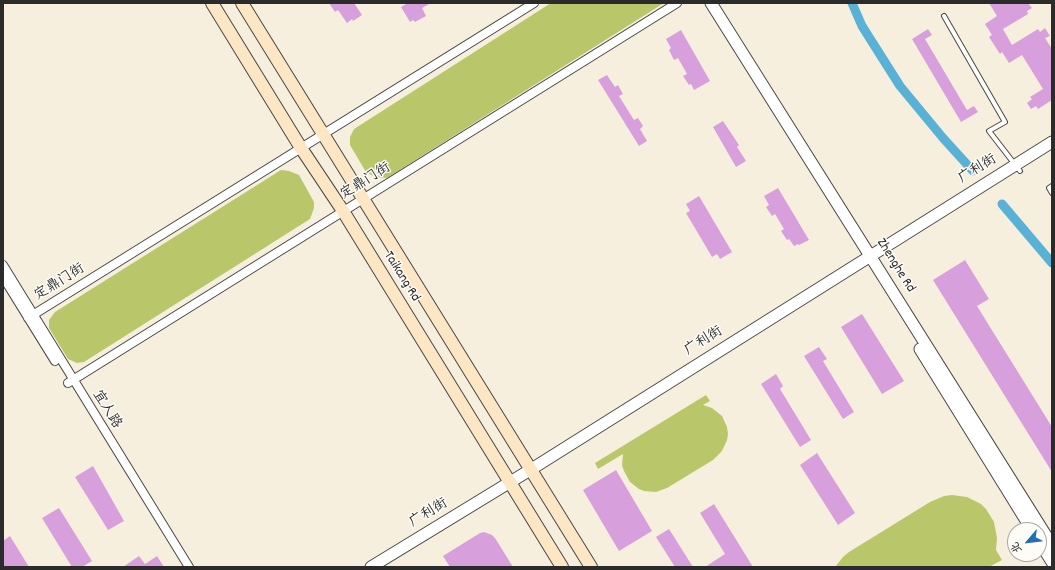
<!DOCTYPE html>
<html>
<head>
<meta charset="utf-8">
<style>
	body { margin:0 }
	#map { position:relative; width:1055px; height:570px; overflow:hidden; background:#f7efde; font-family:Dekko,"LXGW WenKai TC",sans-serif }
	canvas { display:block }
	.frame { position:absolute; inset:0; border:4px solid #2b2b2b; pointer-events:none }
	.north { position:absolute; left:1007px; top:522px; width:40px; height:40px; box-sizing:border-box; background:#fdfcf7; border:1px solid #a9a8a5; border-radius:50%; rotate:242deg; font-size:11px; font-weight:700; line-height:16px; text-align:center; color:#2b2b2b }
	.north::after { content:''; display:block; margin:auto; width:14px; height:18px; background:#1f6fb2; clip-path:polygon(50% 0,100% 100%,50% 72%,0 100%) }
</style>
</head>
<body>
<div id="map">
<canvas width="1055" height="570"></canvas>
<div class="frame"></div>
<div class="north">北</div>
</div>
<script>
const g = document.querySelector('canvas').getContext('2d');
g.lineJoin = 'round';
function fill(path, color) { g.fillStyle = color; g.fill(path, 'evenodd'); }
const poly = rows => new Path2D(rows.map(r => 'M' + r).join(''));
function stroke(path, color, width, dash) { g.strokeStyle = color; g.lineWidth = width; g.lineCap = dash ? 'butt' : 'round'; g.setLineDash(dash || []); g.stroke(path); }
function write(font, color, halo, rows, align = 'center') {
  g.font = font + ' Dekko,"LXGW WenKai TC",sans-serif'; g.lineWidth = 3; g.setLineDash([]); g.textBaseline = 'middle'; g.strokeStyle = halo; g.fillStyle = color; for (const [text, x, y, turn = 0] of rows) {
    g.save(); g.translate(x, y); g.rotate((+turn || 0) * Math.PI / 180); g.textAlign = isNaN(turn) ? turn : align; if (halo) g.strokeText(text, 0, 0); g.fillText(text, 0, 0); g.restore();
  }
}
const green = poly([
	[551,3,664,3,387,178,375,177,366,172,350,145,350,137,354,129],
	[281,170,289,171,299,175,314,202,314,208,310,219,84,362,77,363,68,359,49,328,49,320,55,312],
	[706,395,710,401,703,405,712,408,722,416,727,427,728,434,727,440,722,451,713,460,667,488,656,492,644,491,639,489,630,482,624,471,622,465,623,454,598,469,595,463],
	[952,495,967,497,981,504,986,509,994,522,997,538,996,550,1002,560,989,567,835,567,843,557,849,552,930,502,944,496]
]);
const canal = poly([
	[852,3,862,26,900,86,943,138,973,171],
	[1002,204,1052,263]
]);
const building = poly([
	[329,3,354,3,362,15,353,21,352,19,347,23,338,10,335,12],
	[408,3,431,3,422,8,426,16,415,22,413,20,410,22,401,7],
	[989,3,1028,3,1032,8,1027,11,1028,14,1003,29,1012,45,1038,29,1040,32,1045,28,1050,36,1045,38,1052,49,1052,100,1038,109,1036,106,1031,109,1027,103,1032,99,1030,97,1043,89,1022,55,1009,63,1002,52,1000,54,989,37,992,35,985,24,997,16],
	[928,29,932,35,925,39,967,110,974,106,978,112,961,122,912,39],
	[681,30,710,81,694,90,691,84,689,85,683,76,687,74,678,58,674,60,669,50,671,48,666,39],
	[607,75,615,87,618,85,623,94,619,96,634,120,638,118,643,126,640,129,647,141,639,146,598,80],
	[723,121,739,145,737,147,746,161,736,167,713,127],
	[778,188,809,240,799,245,798,244,794,246,789,239,787,240,781,231,784,229,775,214,772,216,766,207,769,205,764,196],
	[699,196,732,252,720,259,717,254,712,257,686,213,690,211,686,204],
	[965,260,989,299,977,306,1052,427,1052,472,933,280],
	[862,314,904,381,882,394,841,327],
	[819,347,827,359,823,361,854,412,843,419,804,356],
	[776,374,783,386,780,389,811,440,800,447,761,384],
	[817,453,855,513,838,525,800,465],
	[93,466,124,521,108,530,75,477],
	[616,470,652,531,619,551,583,490],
	[714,504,753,567,705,567,725,554,700,513],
	[59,508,92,561,82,567,72,567,42,518],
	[669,529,693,567,675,567,656,537],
	[484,532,492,535,495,538,513,567,450,567,443,556,480,533],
	[10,536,29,567,3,567,3,541],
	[139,556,145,564,157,556,164,567,123,567]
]);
const service = poly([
	[944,16,1005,122,989,131,1020,171],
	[1052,186,1049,188,1052,193]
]);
const minor = poly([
	[3,265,189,567],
	[3,277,55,361],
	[28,318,534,3],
	[68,383,677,3]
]);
const tertiary = poly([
	[711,3,1052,545],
	[920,349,1032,530],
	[1039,541,1052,562],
	[371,567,530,470,1052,142]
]);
const secondary = poly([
	[212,3,301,148,343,211,562,567],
	[242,3,591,567]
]);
const streetNames = [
	["广利街",978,170,-32],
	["定鼎门街",366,182,-32],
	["Zhenghe Rd",895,266,58],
	["Taikang Rd",401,277,58],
	["定鼎门街",60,283,-32],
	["广利街",704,342,-32],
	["宜人路",106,410,58],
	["广利街",429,514,-31]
];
fill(green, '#b9c76a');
stroke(canal, '#59b2d6', 9);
fill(building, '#d89fdd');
stroke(service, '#4a4846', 6);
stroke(minor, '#4a4846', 10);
stroke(tertiary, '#4a4846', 13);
stroke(secondary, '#4a4846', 14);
stroke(service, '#fff', 4);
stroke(minor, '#fff', 8);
stroke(tertiary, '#fff', 11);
stroke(secondary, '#fce6c4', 12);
write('14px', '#2b2b2b', '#fdfcf7', streetNames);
</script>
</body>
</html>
